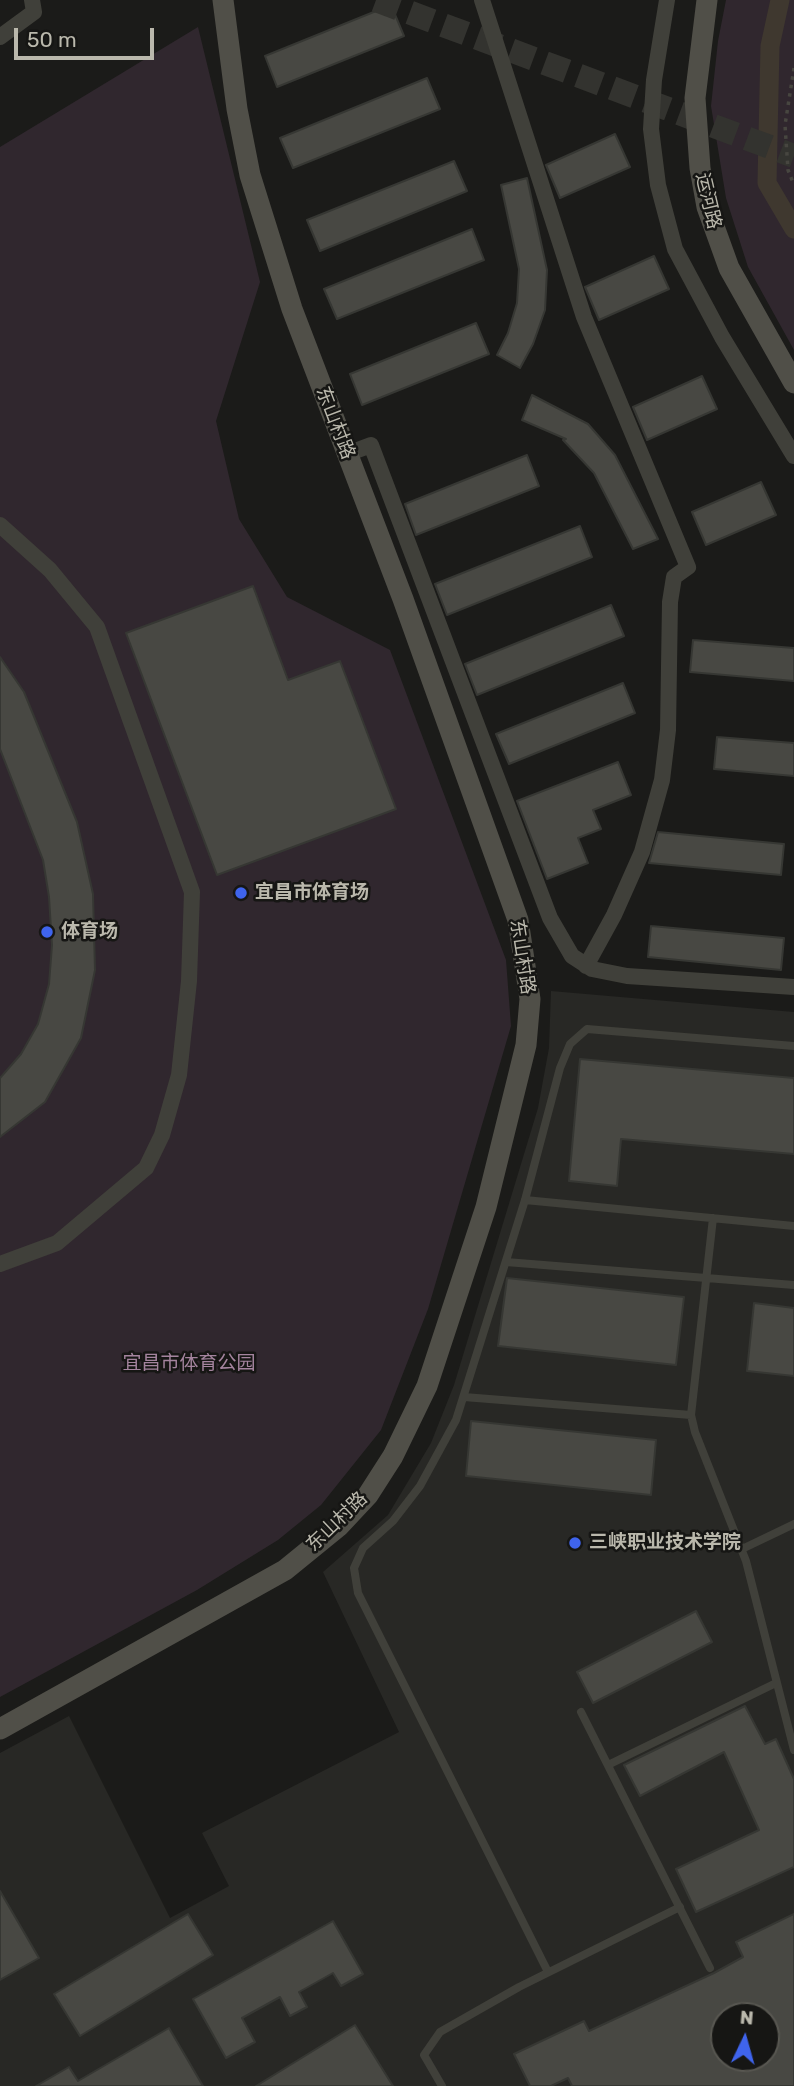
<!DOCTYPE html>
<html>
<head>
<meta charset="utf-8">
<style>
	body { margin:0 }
	#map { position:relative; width:794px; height:2086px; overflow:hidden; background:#1b1b19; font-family:Rubik,sans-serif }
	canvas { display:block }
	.north { position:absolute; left:710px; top:2002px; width:70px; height:70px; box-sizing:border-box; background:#161614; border:2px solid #585751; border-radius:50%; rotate:5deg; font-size:19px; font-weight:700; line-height:28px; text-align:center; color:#bab8ac }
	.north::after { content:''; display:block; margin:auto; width:24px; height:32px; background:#3f64ed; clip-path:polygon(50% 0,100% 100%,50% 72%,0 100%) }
	.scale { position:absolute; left:14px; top:28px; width:140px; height:32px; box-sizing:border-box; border:4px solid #bab8ac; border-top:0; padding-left:9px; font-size:21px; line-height:24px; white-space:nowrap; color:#bab8ac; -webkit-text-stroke:5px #161614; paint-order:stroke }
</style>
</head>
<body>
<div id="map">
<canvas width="794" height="2086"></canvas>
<div class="north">N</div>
<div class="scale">50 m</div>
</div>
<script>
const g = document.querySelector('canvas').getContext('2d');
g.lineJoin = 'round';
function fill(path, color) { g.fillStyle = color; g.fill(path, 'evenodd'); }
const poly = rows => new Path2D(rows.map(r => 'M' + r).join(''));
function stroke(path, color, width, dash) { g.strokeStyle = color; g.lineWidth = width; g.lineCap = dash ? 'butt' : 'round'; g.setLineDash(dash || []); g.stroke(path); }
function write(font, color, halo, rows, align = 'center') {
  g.font = font + ' Rubik,"Noto Sans SC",sans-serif'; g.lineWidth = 5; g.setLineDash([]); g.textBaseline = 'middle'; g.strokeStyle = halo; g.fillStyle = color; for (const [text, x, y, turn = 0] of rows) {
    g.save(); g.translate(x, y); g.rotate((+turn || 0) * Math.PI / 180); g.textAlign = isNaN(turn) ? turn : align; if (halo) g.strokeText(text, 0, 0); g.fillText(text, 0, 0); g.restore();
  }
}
const built = poly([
	[551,991,794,1012,794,2086,0,2086,0,1753,69,1716,170,1918,229,1886,202,1833,399,1732,323,1572,388,1515,431,1443,454,1385,538,1108,549,1048],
	[724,2016,766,2016,766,2058,724,2058]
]);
const green = poly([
	[726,0,794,0,794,350,748,267,726,198,711,106,718,41],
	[198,27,260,282,216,421,239,519,287,597,390,650,506,960,511,1026,428,1309,381,1430,321,1505,278,1540,197,1590,0,1697,0,147]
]);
const canal = poly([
	[780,0,770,46,767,183,794,229]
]);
const building = poly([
	[391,5,404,36,277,87,265,56,391,5],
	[427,78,440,109,293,168,280,138,427,78],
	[615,134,630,167,560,198,546,165,615,134],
	[454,161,467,191,320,251,307,220,454,161],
	[527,178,547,270,545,310,533,344,520,368,497,355,508,333,517,303,519,269,501,185,527,178],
	[472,229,484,260,337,319,324,289,472,229],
	[654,256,669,289,599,320,585,287,654,256],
	[476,323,489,354,362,405,350,374,476,323],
	[702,376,717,409,647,440,633,407,702,376],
	[532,395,588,424,615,455,658,539,633,549,594,473,563,440,566,439,522,420,532,395],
	[527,455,539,486,416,535,405,504,527,455],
	[761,482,776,515,706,545,692,512,761,482],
	[580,526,592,557,447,615,435,584,580,526],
	[253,586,288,680,340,661,396,809,217,875,126,633,253,586],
	[611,605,624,636,477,695,465,664,611,605],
	[693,640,794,648,794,681,690,672,693,640],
	[0,657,24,692,77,822,93,894,95,970,81,1038,45,1102,0,1137,0,1078,21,1054,38,1024,49,984,52,945,49,897,43,860,0,749,0,657],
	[623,683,635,713,509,764,496,734,623,683],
	[717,737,794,743,794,776,714,769,717,737],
	[618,762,631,795,593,810,601,829,578,838,588,863,547,879,517,801,618,762],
	[658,832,784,844,781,875,649,863,658,832],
	[651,926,784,938,781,970,648,957,651,926],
	[580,1059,794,1078,794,1154,621,1139,617,1186,569,1181,580,1059],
	[507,1278,684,1297,676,1365,498,1346,507,1278],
	[754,1303,794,1308,794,1376,747,1371,754,1303],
	[471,1421,656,1440,651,1495,466,1476,471,1421],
	[696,1611,712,1642,593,1703,577,1672,696,1611],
	[745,1706,765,1744,776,1739,794,1779,794,1867,696,1912,676,1869,759,1830,724,1752,640,1796,624,1765,745,1706],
	[0,1891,39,1958,0,1980,0,1891],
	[188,1914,213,1955,80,2036,54,1994,188,1914],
	[794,1914,794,2086,572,2086,568,2078,551,2086,530,2086,514,2054,584,2021,589,2031,714,1973,743,1957,736,1942,794,1914],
	[724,2016,766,2016,766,2058,724,2058,724,2016],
	[333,1921,363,1974,341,1986,333,1973,299,1992,307,2007,290,2016,280,1997,242,2018,255,2042,226,2058,193,1999,333,1921],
	[355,2025,393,2086,256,2086,355,2025],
	[169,2028,203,2086,36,2086,69,2067,78,2081,169,2028]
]);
const primaryTunnel = poly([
	[376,0,794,156]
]);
const path = poly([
	[794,68,785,125,788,170,794,185]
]);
const lane = poly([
	[525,1200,794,1226],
	[713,1218,691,1415,695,1432,746,1561,794,1750],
	[506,1262,794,1285],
	[464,1397,691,1415],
	[742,1549,794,1524],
	[581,1712,710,1968],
	[608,1765,776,1683],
	[548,1972,358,1593,354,1568,363,1548,393,1521,420,1486,456,1420,525,1200,560,1068,570,1044,587,1029,794,1046],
	[442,2086,424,2055,440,2032,519,1987,680,1907]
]);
const street = poly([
	[482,0,584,317,688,567,674,577,670,602,668,730,662,780,642,852,614,915,586,966],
	[667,0,654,80,651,129,658,185,675,249,722,337,794,456],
	[0,37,34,12,32,0],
	[347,454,371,445,550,918,572,956,592,969,627,976,794,987],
	[0,525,50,570,97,627,192,892,189,981,179,1075,162,1135,146,1168,57,1243,0,1264]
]);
const secondary = poly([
	[707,0,695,98,700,168,707,207,729,268,794,383],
	[0,1729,285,1570,339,1526,368,1495,393,1456,427,1386,486,1207,526,1045,530,999,518,920,403,599,292,309,250,175,237,109,223,0]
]);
const markers = [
	[241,893,7,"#3f64ed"],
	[47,932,7,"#3f64ed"],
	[575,1543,7,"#3f64ed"]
];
const streetNames = [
	["运河路",708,201,77],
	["东山村路",335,423,69],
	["东山村路",522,957,81],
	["东山村路",337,1522,-44]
];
const poiNames = [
	["宜昌市体育场",255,893],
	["体育场",61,932],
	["三峡职业技术学院",589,1543]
];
const parkNames = [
	["宜昌市体育公园",189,1364]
];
fill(built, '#282825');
fill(green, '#30272e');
stroke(canal, '#3f382f', 19);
fill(building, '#484843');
stroke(building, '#363733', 2);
stroke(primaryTunnel, '#33332f', 24, [24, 12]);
stroke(path, '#474640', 3.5, [3.5, 5]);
stroke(lane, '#40403a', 8);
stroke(street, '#40403a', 16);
stroke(secondary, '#504f48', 21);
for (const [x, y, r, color] of markers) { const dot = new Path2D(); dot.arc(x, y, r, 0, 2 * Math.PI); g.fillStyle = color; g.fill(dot); stroke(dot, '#161614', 2.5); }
write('19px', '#bab8ac', '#161614', streetNames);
write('bold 19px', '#bab8ac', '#161614', poiNames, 'left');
write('19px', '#a4849e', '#161614', parkNames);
</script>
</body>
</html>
